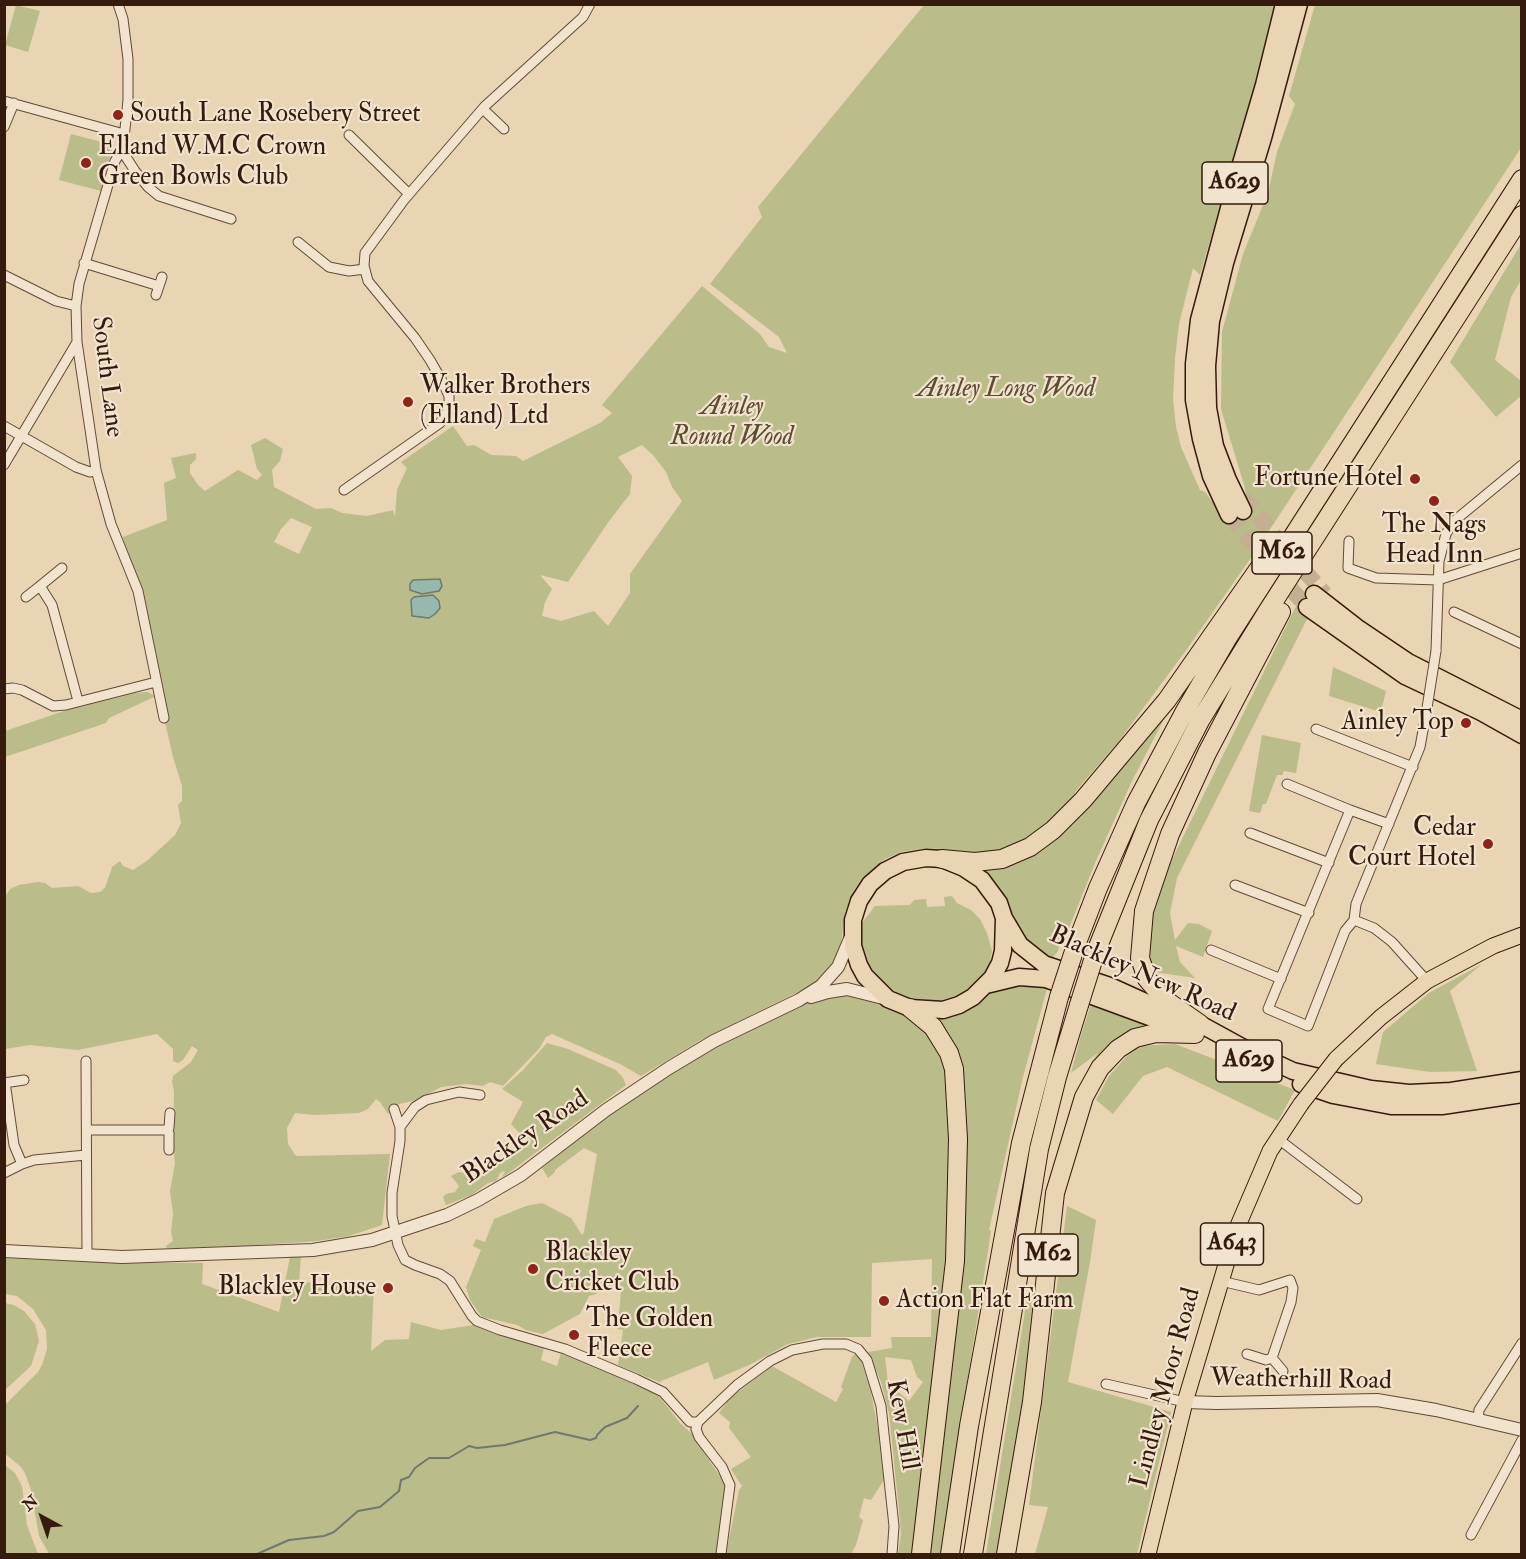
<!DOCTYPE html>
<html>
<head>
<meta charset="utf-8">
<style>
	body { margin:0 }
	#map { position:relative; width:1526px; height:1559px; overflow:hidden; background:#e9d4b3; font-family:"IM FELL Double Pica",serif }
	canvas { display:block }
	.frame { position:absolute; inset:0; border:6px solid #351b0d; pointer-events:none }
	.north { position:absolute; left:12px; top:1487px; width:60px; height:60px; -webkit-text-stroke:4px #f1e3ce; paint-order:stroke; rotate:320deg; font-size:16px; font-weight:700; line-height:24px; text-align:center; color:#351b0d }
	.north::after { content:''; display:block; margin:auto; width:21px; height:27px; background:#351b0d; clip-path:polygon(50% 0,100% 100%,50% 72%,0 100%) }
</style>
</head>
<body>
<div id="map">
<canvas width="1526" height="1559"></canvas>
<div class="frame"></div>
<div class="north">N</div>
</div>
<script>
const g = document.querySelector('canvas').getContext('2d');
g.lineJoin = 'round';
function fill(path, color) { g.fillStyle = color; g.fill(path, 'evenodd'); }
const poly = rows => new Path2D(rows.map(r => 'M' + r).join(''));
function stroke(path, color, width, dash) { g.strokeStyle = color; g.lineWidth = width; g.lineCap = dash ? 'butt' : 'round'; g.setLineDash(dash || []); g.stroke(path); }
function write(font, color, halo, rows, align = 'center') {
  g.font = font + ' "IM FELL Double Pica",serif'; g.lineWidth = 4.5; g.setLineDash([]); g.textBaseline = 'middle'; g.strokeStyle = halo; g.fillStyle = color; for (const [text, x, y, turn = 0] of rows) {
    g.save(); g.translate(x, y); g.rotate((+turn || 0) * Math.PI / 180); g.textAlign = isNaN(turn) ? turn : align; if (halo) g.strokeText(text, 0, 0); g.fillText(text, 0, 0); g.restore();
  }
}
const green = poly([
	[16,5,40,11,28,52,5,45],
	[924,5,1274,5,1272,26,1200,275,1193,268,1179,324,1175,358,1173,399,1176,427,1181,447,1200,490,1205,492,1217,508,1234,518,1240,517,1245,510,1246,496,1245,488,1221,409,1222,332,1243,254,1268,193,1277,152,1295,104,1289,96,1315,5,1521,5,1521,148,1253,555,1187,649,1119,741,1075,792,1076,796,1050,825,1001,855,928,848,901,852,885,859,863,877,854,890,845,912,841,945,831,966,823,976,810,986,701,1040,641,1076,620,1064,552,1034,546,1037,539,1049,503,1086,490,1082,483,1086,466,1084,441,1087,417,1100,399,1104,388,1114,380,1102,376,1099,368,1109,359,1113,314,1115,295,1113,287,1128,288,1144,296,1156,390,1154,382,1225,349,1236,318,1241,218,1248,167,1248,166,1246,173,1241,171,1232,173,1214,170,1191,175,1163,173,1145,174,1091,172,1082,173,1076,191,1062,198,1050,192,1046,183,1060,178,1063,173,1061,173,1049,157,1034,78,1050,30,1045,5,1049,4,899,10,889,19,885,38,882,45,883,52,888,78,886,91,893,100,892,105,888,112,867,120,861,123,866,133,870,148,860,175,835,181,823,178,805,182,801,182,786,173,757,159,696,157,658,143,600,125,551,123,537,167,520,164,483,176,478,171,458,196,453,196,459,190,465,190,473,198,485,205,491,238,470,257,480,262,475,257,469,251,445,265,438,283,449,280,461,272,470,274,487,316,509,331,508,342,513,367,516,393,510,395,517,397,490,407,468,401,462,453,426,467,446,474,445,491,455,516,456,523,461,600,423,612,413,602,405,702,286,760,334,769,347,787,353,779,337,710,284,762,217,758,207],
	[642,445,653,455,666,472,672,487,682,501,630,574,630,593,608,626,594,611,561,621,542,616,545,602,552,589,540,575,568,582,609,521,630,494,632,476,618,457],
	[291,518,312,527,299,554,274,542,281,529],
	[71,134,113,145,101,191,59,180],
	[1521,244,1521,280,1511,297,1495,360,1521,381,1521,396,1496,417,1450,362],
	[1297,604,1310,613,1177,878,1170,913,1175,940,1188,923,1199,924,1212,931,1203,957,1176,946,1180,962,1195,978,1154,972,1148,948,1149,915,1157,890],
	[1333,667,1386,691,1381,712,1329,696],
	[147,692,156,696,109,718,106,723,5,757,5,731,67,710,136,693],
	[1160,719,1163,721,1132,781,1095,863,1065,938,1061,938,1058,951,1050,961,1031,949,981,869,1003,864],
	[1262,735,1301,743,1296,773,1284,771,1282,775,1277,775,1266,804,1263,804,1260,813,1249,811],
	[952,896,957,903,971,910,980,919,987,933,992,951,989,969,985,977,962,996,936,1004,902,998,875,978,860,951,859,932,862,923,875,906,910,905,914,900,926,899,927,907,945,906,944,897],
	[1482,964,1450,991,1477,1071,1430,1072,1376,1064,1383,1032,1429,993],
	[1020,983,1048,985,1023,1077,989,1230,991,1231,989,1244,940,1554,928,1554,961,1282,966,1188,966,1134,930,1018,998,988],
	[860,994,914,1019,925,1027,947,1060,950,1145,947,1244,912,1554,898,1554,901,1534,900,1520,889,1413,881,1382,868,1352,892,1348,891,1337,931,1337,932,1259,872,1263,871,1337,817,1337,788,1344,749,1365,714,1380,708,1362,659,1382,618,1365,623,1330,617,1329,620,1304,621,1290,619,1286,604,1286,596,1294,589,1296,580,1314,543,1334,526,1330,517,1325,482,1317,470,1300,466,1287,481,1250,473,1246,476,1239,485,1242,494,1219,526,1206,542,1203,571,1218,582,1235,584,1232,597,1154,584,1148,555,1170,555,1172,548,1178,542,1168,603,1120,653,1084,737,1035,822,996],
	[885,1357,911,1360,917,1377,923,1382,909,1401,888,1383],
	[1092,1001,1136,1015,1157,1029,1079,1089,1093,1060,1098,1053,1071,1073,1081,1035],
	[547,1043,568,1049,616,1070,623,1078,626,1085,506,1175,502,1177,505,1171,501,1172,496,1181,488,1183,472,1195,446,1205,443,1197,446,1194,455,1192,459,1186,451,1176,459,1172,468,1174,474,1179,484,1174,493,1165,526,1140,511,1124,523,1102,502,1089,523,1070],
	[1175,1044,1295,1090,1278,1121,1167,1067,1143,1076,1113,1114,1096,1100,1109,1076,1136,1046],
	[1067,1206,1096,1220,1090,1262,1068,1382,1171,1412,1137,1554,1035,1554,1048,1507,1029,1505],
	[290,1257,301,1257,299,1282,374,1285,371,1351,385,1340,409,1339,411,1322,441,1330,474,1325,544,1348,541,1360,557,1366,561,1353,568,1354,658,1395,680,1423,692,1434,725,1484,718,1554,49,1554,39,1536,31,1490,25,1473,20,1466,4,1453,5,1405,38,1372,42,1365,47,1349,46,1330,33,1309,17,1296,5,1294,5,1258,90,1262,203,1263,202,1284,279,1312],
	[1044,1275,1000,1554,986,1554,1029,1286,1037,1294],
	[4,1303,14,1305,24,1311,35,1324,39,1341,31,1366,5,1390],
	[855,1354,861,1361,870,1388,880,1439,884,1480,871,1500,864,1498,859,1517,863,1520,856,1545,851,1554,726,1554,739,1490,742,1486,731,1469,751,1457,729,1428,730,1422,719,1413,730,1398,772,1366,836,1402,843,1389,841,1387,852,1357],
	[5,1465,15,1473,22,1486,27,1525,38,1554,5,1554]
]);
const water = poly([
	[440,579,442,586,439,591,422,594,410,590,410,584,413,580,440,579],
	[433,595,439,601,440,608,435,614,429,618,412,616,411,600,414,597,433,595]
]);
const stream = poly([
	[257,1554,289,1540,324,1536,334,1532,358,1511,380,1507,399,1491,401,1480,409,1477,415,1468,429,1458,449,1458,469,1446,477,1448,505,1445,555,1432,590,1440,596,1438,597,1435,605,1427,627,1418,638,1406]
]);
const trunkTunnel = poly([
	[1243,497,1291,556,1325,594],
	[1229,515,1275,571,1307,607]
]);
const minor = poly([
	[118,4,123,19,128,59,128,100,123,148,115,161,79,284,76,306,77,342,96,470,111,524,138,591,164,718],
	[4,101,124,134],
	[483,109,504,129],
	[4,127,14,103],
	[349,135,409,194],
	[123,148,124,154,135,171,148,187,159,196,231,219],
	[298,242,329,267,349,271,365,269],
	[84,263,159,286],
	[4,275,56,301,76,306],
	[156,295,162,277],
	[4,426,76,467,90,472,96,470],
	[4,465,77,342],
	[344,490,440,423,449,409,449,396,442,381,430,360,415,338,368,281,364,266,365,253,404,200,485,106,583,17,590,4],
	[1349,541,1348,568,1376,578,1438,580,1522,553],
	[40,586,62,568],
	[26,597,40,586,52,605,78,701],
	[1454,612,1522,644],
	[1436,651,1439,561,1446,534,1453,522,1522,465],
	[4,689,13,688,22,690,53,706,66,705,156,682],
	[1427,708,1420,747,1356,904,1354,920,1374,928,1392,942,1427,981],
	[1316,729,1413,767],
	[1287,784,1350,810,1389,824],
	[1350,810,1268,1009,1308,1026,1345,931,1354,920],
	[1250,833,1329,863],
	[1235,885,1309,913],
	[1211,950,1281,979],
	[86,1061,87,1256],
	[5,1082,14,1145,22,1164],
	[4,1083,24,1080],
	[394,1109,400,1127,400,1141,392,1193,392,1216,398,1245,405,1260,415,1265,440,1274,450,1281,472,1316,477,1321,500,1330,565,1349,636,1379,663,1392,690,1422,698,1422],
	[400,1127,415,1107,426,1100,459,1092,480,1095],
	[87,1130,167,1130],
	[1277,1138,1357,1199],
	[169,1150,169,1133,167,1130,169,1128,170,1113],
	[4,1173,22,1164,34,1160,86,1155],
	[1221,1281,1259,1290,1290,1280,1293,1288,1291,1302,1272,1358,1266,1360,1247,1354],
	[1272,1358,1283,1371],
	[1106,1384,1185,1402],
	[1478,1421,1479,1410,1522,1343],
	[698,1422,737,1385,770,1361,792,1350,823,1344,846,1344,858,1349,867,1360,881,1406,894,1526,892,1554],
	[698,1422,696,1429,699,1437,722,1467,730,1485,721,1554],
	[1471,1535,1522,1440]
]);
const tertiary = poly([
	[811,997,828,992,847,989,887,999],
	[4,1251,122,1257,313,1250,372,1240,447,1215,478,1200,521,1175,606,1110,669,1068,714,1041,799,1000,821,986,838,967,852,934],
	[1185,1402,1216,1403,1377,1400,1436,1410,1522,1430]
]);
const primary = poly([
	[1336,1059,1381,1017,1427,981,1493,946,1522,935],
	[1148,1554,1185,1402,1237,1228,1270,1151,1301,1104]
]);
const trunk = poly([
	[1243,511,1228,480,1215,446,1208,408,1207,366,1211,321,1225,263,1263,138,1299,4],
	[1229,515,1211,476,1201,439,1194,400,1194,364,1199,320,1240,167,1264,85,1284,4],
	[1314,594,1359,629,1408,662,1522,720],
	[1307,607,1405,676,1481,712,1522,735],
	[1004,918,1003,951,1000,963,992,978,973,997,959,1005,943,1010,910,1008,888,999,865,976,859,965,853,946,853,920,859,901,870,884,885,871,903,862,926,858,942,859,964,868,982,880,999,903,1004,918,1020,945,1044,964,1110,986,1174,1015,1200,1024,1242,1047,1293,1071,1371,1089,1409,1093,1451,1091,1522,1080],
	[986,985,1019,977,1046,979,1174,1026],
	[1301,1084,1333,1095,1391,1106,1442,1106,1522,1094]
]);
const motorway = poly([
	[942,859,975,862,1002,859,1030,847,1053,830,1083,800,1167,700,1267,557],
	[1076,945,1098,888,1136,803,1185,711,1227,639,1522,179],
	[1095,954,1149,820,1201,719,1267,612,1522,215],
	[910,1008,933,1027,949,1053,954,1069,958,1139,955,1261,921,1554],
	[1200,1024,1164,999,1147,979,1140,958,1144,911,1170,834,1207,753,1281,612],
	[950,1554,969,1426,1021,1143,1059,997],
	[973,1554,1039,1149,1057,1077,1079,1005],
	[1006,1554,1032,1402,1055,1193,1084,1097,1100,1068,1118,1049,1135,1038,1156,1033,1195,1034]
]);
const minorBridge = poly([
	[1427,708,1436,651]
]);
const primaryBridge = poly([
	[1301,1104,1336,1059]
]);
const motorwayBridge = poly([
	[1059,997,1076,945],
	[1079,1005,1095,954]
]);
const markers = [
	[118,115,6,"#8f2418"],
	[86,163,6,"#8f2418"],
	[408,402,6,"#8f2418"],
	[1415,479,6,"#8f2418"],
	[1434,501,6,"#8f2418"],
	[1466,723,6,"#8f2418"],
	[1488,844,6,"#8f2418"],
	[533,1269,6,"#8f2418"],
	[388,1288,6,"#8f2418"],
	[884,1301,6,"#8f2418"],
	[574,1335,6,"#8f2418"]
];
const shields = [
	[1235,183,66],
	[1282,553,60],
	[1249,1061,66],
	[1232,1244,63],
	[1048,1255,60]
];
const shieldNames = [
	["A629",1235,183],
	["M62",1282,553],
	["A629",1249,1061],
	["A643",1232,1244],
	["M62",1048,1255]
];
const poiNames = [
	["South Lane Rosebery Street",130,115],
	["Elland W.M.C Crown",98,148],
	["Green Bowls Club",98,178],
	["Walker Brothers",420,387],
	["(Elland) Ltd",420,417],
	["Fortune Hotel",1403,479,"right"],
	["The Nags",1434,526,"center"],
	["Head Inn",1434,556,"center"],
	["Ainley Top",1454,723,"right"],
	["Cedar",1476,829,"right"],
	["Court Hotel",1476,859,"right"],
	["Blackley",545,1254],
	["Cricket Club",545,1284],
	["Blackley House",376,1288,"right"],
	["Action Flat Farm",896,1301],
	["The Golden",586,1320],
	["Fleece",586,1350]
];
const streetNames = [
	["South Lane",106,377,83],
	["Blackley New Road",1142,975,24],
	["Blackley Road",526,1138,-34],
	["Weatherhill Road",1301,1381,1],
	["Lindley Moor Road",1167,1388,-75],
	["Kew Hill",901,1425,80]
];
const parkNames = [
	["Ainley Long Wood",1006,390],
	["Ainley",732,408],
	["Round Wood",732,438]
];
fill(green, '#babc8a');
fill(water, '#97b8ad');
stroke(water, '#70796d', 1.5);
stroke(stream, '#70796d', 2);
stroke(trunkTunnel, '#c5af92', 16, [16, 8]);
stroke(minor, '#624936', 11);
stroke(tertiary, '#624936', 14);
stroke(primary, '#351b0d', 17);
stroke(trunk, '#351b0d', 19);
stroke(motorway, '#351b0d', 20);
stroke(minor, '#f1e3ce', 9);
stroke(tertiary, '#f1e3ce', 12);
stroke(primary, '#e9d4b3', 15);
stroke(trunk, '#e9d4b3', 16);
stroke(motorway, '#e9d4b3', 18);
stroke(minorBridge, '#624936', 11, []);
stroke(primaryBridge, '#351b0d', 17, []);
stroke(motorwayBridge, '#351b0d', 20, []);
stroke(minorBridge, '#f1e3ce', 9);
stroke(primaryBridge, '#e9d4b3', 15);
stroke(motorwayBridge, '#e9d4b3', 18);
for (const [x, y, r, color] of markers) { const dot = new Path2D(); dot.arc(x, y, r, 0, 2 * Math.PI); g.fillStyle = color; g.fill(dot); stroke(dot, '#f1e3ce', 2); }
for (const [x, y, w] of shields) { const box = new Path2D(); box.roundRect(x - w / 2, y - 21, w, 42, 4.5); g.fillStyle = '#f1e3ce'; g.fill(box); stroke(box, '#351b0d', 1.5); }
write('bold 24px', '#351b0d', null, shieldNames);
write('26px', '#351b0d', '#f1e3ce', poiNames, 'left');
write('26px', '#351b0d', '#f1e3ce', streetNames);
write('italic 26px', '#5d4b32', '#f1e3ce', parkNames);
</script>
</body>
</html>
